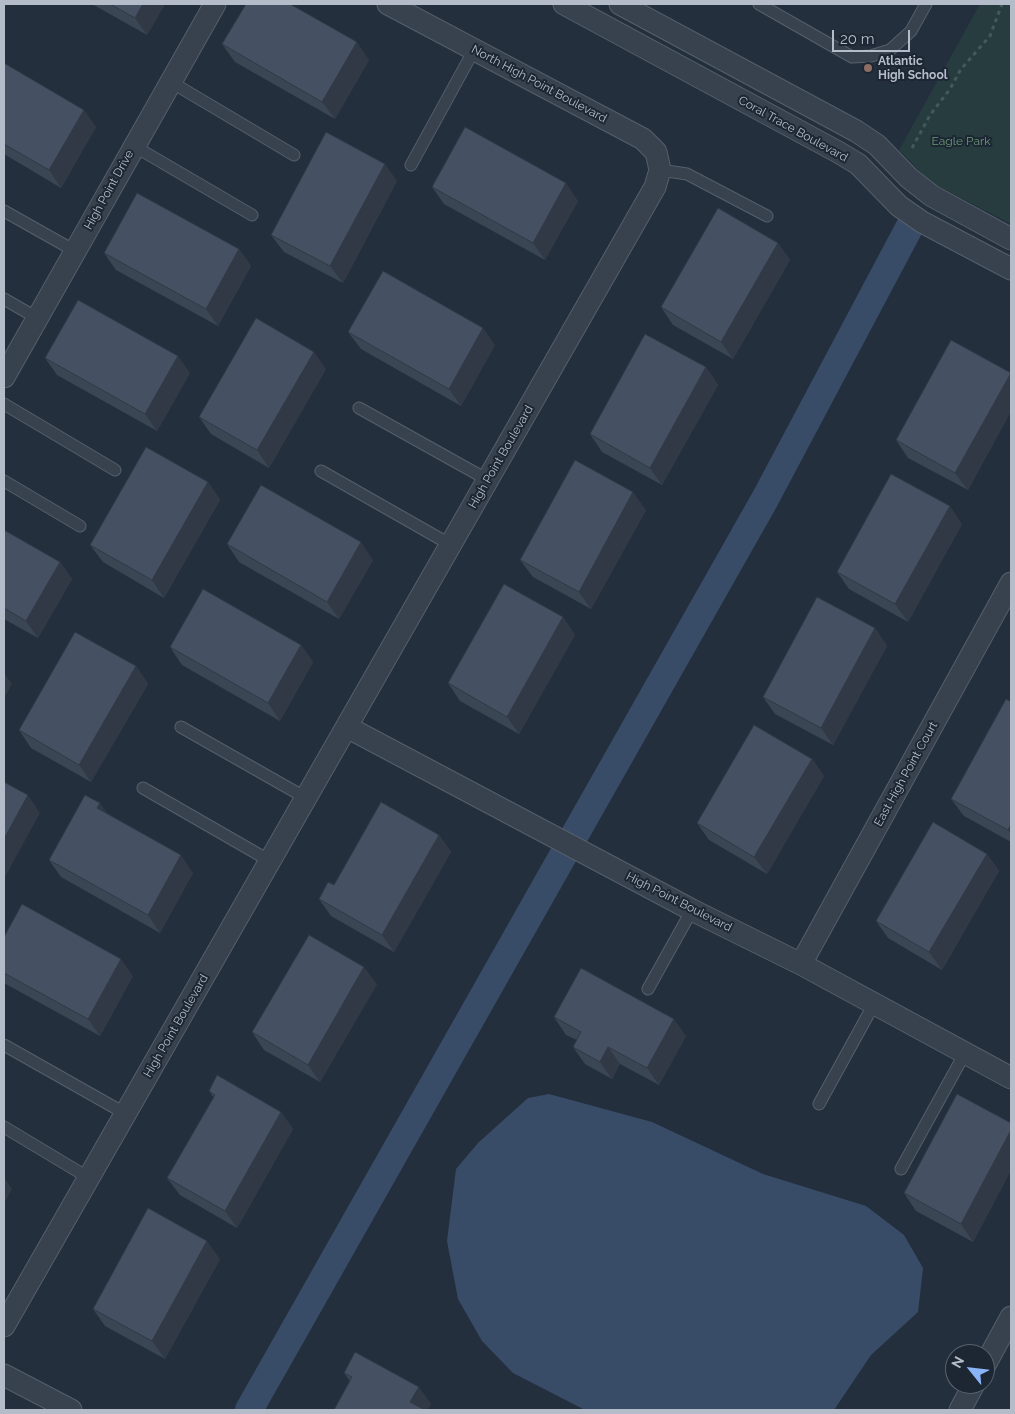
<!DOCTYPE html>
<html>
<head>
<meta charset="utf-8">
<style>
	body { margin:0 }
	#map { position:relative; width:1015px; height:1414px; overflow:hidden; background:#242f3e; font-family:Raleway,sans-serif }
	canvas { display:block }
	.frame { position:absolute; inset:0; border:5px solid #b4bcc9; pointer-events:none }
	.north { position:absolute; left:945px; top:1344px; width:50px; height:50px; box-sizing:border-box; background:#1d2633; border:1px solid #59626f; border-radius:50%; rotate:299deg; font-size:14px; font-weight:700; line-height:20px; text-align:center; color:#b4bcc9 }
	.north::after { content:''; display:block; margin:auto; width:18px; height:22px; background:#8ab4f8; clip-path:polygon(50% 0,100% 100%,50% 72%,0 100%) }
	.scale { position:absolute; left:832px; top:30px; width:78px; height:22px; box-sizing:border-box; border:2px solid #b4bcc9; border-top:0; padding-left:6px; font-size:15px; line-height:18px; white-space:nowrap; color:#b4bcc9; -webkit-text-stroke:4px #1d2633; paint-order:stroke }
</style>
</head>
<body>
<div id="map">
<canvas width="1015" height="1414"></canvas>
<div class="frame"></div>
<div class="north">N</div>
<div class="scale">20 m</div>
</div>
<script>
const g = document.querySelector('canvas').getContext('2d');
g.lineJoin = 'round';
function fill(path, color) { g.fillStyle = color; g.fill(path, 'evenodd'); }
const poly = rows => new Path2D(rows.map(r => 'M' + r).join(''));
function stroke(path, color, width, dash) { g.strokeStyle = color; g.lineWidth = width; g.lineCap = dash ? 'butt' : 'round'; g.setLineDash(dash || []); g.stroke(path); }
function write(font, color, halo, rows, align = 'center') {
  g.font = font + ' Raleway,sans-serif'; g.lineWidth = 4; g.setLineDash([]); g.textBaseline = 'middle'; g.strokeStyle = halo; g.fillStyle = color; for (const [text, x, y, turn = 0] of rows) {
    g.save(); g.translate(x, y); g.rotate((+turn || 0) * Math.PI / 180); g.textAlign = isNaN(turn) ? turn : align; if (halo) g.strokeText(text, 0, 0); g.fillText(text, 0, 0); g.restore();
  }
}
const green = poly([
	[980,4,1011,4,1011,224,930,182,899,150]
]);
const water = poly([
	[549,1094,652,1122,763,1174,866,1206,904,1235,923,1268,918,1312,871,1355,834,1410,585,1410,513,1373,482,1341,458,1299,447,1241,456,1169,478,1143,528,1098]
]);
const canal = poly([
	[249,1410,765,499,909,228]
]);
const path = poly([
	[912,148,930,115,950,89,961,69,990,36,1002,4]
]);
const service = poly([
	[759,4,852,57,871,56,890,50,911,31,926,4],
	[171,82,294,155],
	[134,146,252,215],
	[411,165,474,50],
	[660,170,687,174,767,216],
	[4,211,75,251],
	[4,299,37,318],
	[4,404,115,470],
	[359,408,488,480],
	[321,471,451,545],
	[4,481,80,526],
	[181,727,306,798],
	[143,788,270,861],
	[648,989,692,910],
	[4,1045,126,1114],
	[819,1104,874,1004],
	[4,1127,89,1178],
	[901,1169,965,1053]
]);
const minor = poly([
	[564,4,838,152,858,164,899,206,922,222,1011,269],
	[620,4,856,131,877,145,909,178,932,196,1011,239],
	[4,377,215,4],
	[347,727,692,910,801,964,1011,1078],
	[801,964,1011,583],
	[4,1326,655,187,660,170,656,152,643,139,388,4],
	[985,1365,1011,1317],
	[4,1375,71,1410],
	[960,1410,974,1384]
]);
const wall = poly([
	[92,4,165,4,147,35],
	[222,44,369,60,335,119,235,62],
	[4,63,96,127,61,188,4,154],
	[397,181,343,283,284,252,271,235],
	[432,187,578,201,545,260,444,204],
	[778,243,790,260,733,359,673,325,661,307],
	[239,249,251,266,218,326,116,270,104,253],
	[348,332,495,345,461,406,361,349],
	[45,358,190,373,157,431,57,375],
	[706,367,718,385,662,485,602,452,590,434],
	[326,369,269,468,211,434,199,417],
	[1011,374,1011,411,968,490,908,458,896,440],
	[208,482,220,500,164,598,103,562,90,545],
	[646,510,591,609,533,577,520,560],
	[962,524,908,622,849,589,837,572],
	[4,530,60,562,72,579,38,638,4,619],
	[227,544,373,560,339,619,239,562],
	[563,617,575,635,519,734,460,701,448,683],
	[875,628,887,646,833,745,775,714,763,697],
	[301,645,313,662,280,721,182,665,170,647],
	[136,666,148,684,91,782,31,748,19,730],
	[1011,702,1011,842,964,816,951,799],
	[812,759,824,776,767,874,709,840,697,823],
	[108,814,193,873,160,933,61,877,49,860],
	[439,835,451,852,394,952,331,916,319,899,334,885],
	[987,854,999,871,942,970,888,938,876,921],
	[4,937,133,976,100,1036,4,983],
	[377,984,320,1082,264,1050,252,1032],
	[554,1017,686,1036,659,1085,620,1064,612,1079,585,1064,573,1047,577,1040,566,1035],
	[209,1091,281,1112,293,1129,237,1228,180,1195,167,1178,214,1098],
	[1011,1123,1011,1170,973,1242,916,1211,904,1193],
	[220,1259,165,1359,105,1326,93,1309],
	[344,1373,431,1404,427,1410,334,1410,350,1381]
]);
const shadedWall = poly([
	[143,4,165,4,147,35,135,18],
	[357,42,369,60,335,119,322,102],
	[84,110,96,127,61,188,49,170],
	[385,164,397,181,343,283,330,266],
	[566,183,578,201,545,260,533,243],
	[778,243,790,260,733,359,721,342],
	[239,249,251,266,218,326,206,309],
	[483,328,495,345,461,406,449,389],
	[314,352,326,369,269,468,257,450],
	[178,356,190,373,157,431,145,414],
	[706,367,718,385,662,485,650,468],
	[1011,374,1011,411,968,490,955,473,1011,373],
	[208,482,220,500,164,598,152,580],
	[633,492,646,510,591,609,579,592],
	[950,506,962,524,908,622,895,604],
	[361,542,373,560,339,619,327,602],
	[60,562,72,579,38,638,26,621],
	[563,617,575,635,519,734,507,717],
	[875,628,887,646,833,745,821,728],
	[301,645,313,662,280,721,268,703],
	[136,666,148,684,91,782,79,765],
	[4,673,12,684,4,698],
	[812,759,824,776,767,874,754,857],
	[28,795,40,813,4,879,4,839],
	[100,803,112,820,97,808],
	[1011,824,1011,834,1008,830],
	[439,835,451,852,394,952,382,935],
	[987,854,999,871,942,970,929,952],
	[181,855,193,873,160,933,148,915],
	[121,959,133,976,100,1036,88,1019],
	[364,967,377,984,320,1082,308,1065],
	[674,1019,686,1036,659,1085,647,1068],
	[608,1047,620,1064,612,1079,600,1062],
	[281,1112,293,1129,237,1228,225,1211],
	[1011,1130,1011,1170,973,1242,961,1224],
	[4,1177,12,1189,4,1204],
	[207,1241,220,1259,165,1359,152,1341],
	[419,1387,431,1404,427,1410,416,1410,410,1402]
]);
const building = poly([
	[110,4,143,4,135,18,110,4],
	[246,4,290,4,357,42,322,102,222,44,246,4],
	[4,63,84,110,49,170,4,144,4,63],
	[465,127,566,183,533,243,432,187,465,127],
	[326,132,385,164,330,266,271,235,326,132],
	[137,193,239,249,206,309,104,253,137,193],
	[718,208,778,243,721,342,661,307,718,208],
	[383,271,483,328,449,389,348,332,383,271],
	[78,300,178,356,145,414,45,358,78,300],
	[256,318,314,352,257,450,199,417,256,318],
	[645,334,706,367,650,468,590,434,645,334],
	[951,340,1011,373,955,473,896,440,951,340],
	[146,447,208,482,152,580,90,545,146,447],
	[575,460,633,492,579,592,520,560,575,460],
	[891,474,950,506,895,604,837,572,891,474],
	[261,485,361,542,327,602,227,544,261,485],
	[4,530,60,562,26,621,4,608,4,530],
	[504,584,563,617,507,717,448,683,504,584],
	[203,589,301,645,268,703,170,647,203,589],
	[817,597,875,628,821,728,763,697,817,597],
	[75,632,136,666,79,765,19,730,75,632],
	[1006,699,1011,702,1011,824,1008,830,951,799,1006,699],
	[754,725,812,759,754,857,697,823,754,725],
	[4,782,28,795,4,839,4,782],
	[85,795,100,803,97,808,181,855,148,915,49,860,85,795],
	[381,802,439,835,382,935,319,899,328,882,334,885,381,802],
	[933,822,987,854,929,952,876,921,933,822],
	[22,904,121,959,88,1019,4,973,4,937,22,904],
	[309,935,364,967,308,1065,252,1032,309,935],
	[581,968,674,1019,647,1068,608,1047,600,1062,573,1047,581,1032,554,1017,581,968],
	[217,1075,281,1112,225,1211,167,1178,215,1095,209,1091,217,1075],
	[957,1094,1011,1123,1011,1130,961,1224,904,1193,957,1094],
	[148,1208,207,1241,152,1341,93,1309,148,1208],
	[355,1352,419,1387,410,1402,425,1410,334,1410,352,1377,344,1373,355,1352]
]);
const markers = [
	[868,68,5,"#8d6e63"]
];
const poiNames = [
	["Atlantic",878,61],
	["High School",878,75]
];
const streetNames = [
	["North High Point Boulevard",539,84,28],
	["Coral Trace Boulevard",793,129,29],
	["High Point Drive",109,190,-61],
	["High Point Boulevard",501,457,-60],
	["East High Point Court",906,774,-61],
	["High Point Boulevard",679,902,27],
	["High Point Boulevard",176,1026,-60]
];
const parkNames = [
	["Eagle Park",961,141]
];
fill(green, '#263c3f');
fill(water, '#394c67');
stroke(canal, '#394c67', 28);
stroke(service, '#565f6c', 13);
stroke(minor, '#565f6c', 23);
stroke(path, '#44595c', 3, [4, 4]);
stroke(service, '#38414e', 11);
stroke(minor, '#38414e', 21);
fill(wall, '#3b4654');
fill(shadedWall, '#303945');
fill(building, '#455162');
stroke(building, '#303945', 1);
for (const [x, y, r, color] of markers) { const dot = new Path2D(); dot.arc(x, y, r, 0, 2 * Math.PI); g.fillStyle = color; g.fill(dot); stroke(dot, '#1d2633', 2); }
write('bold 12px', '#b4bcc9', '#1d2633', poiNames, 'left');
write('12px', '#b4bcc9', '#1d2633', streetNames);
write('12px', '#6b9a76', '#1d2633', parkNames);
</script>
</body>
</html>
